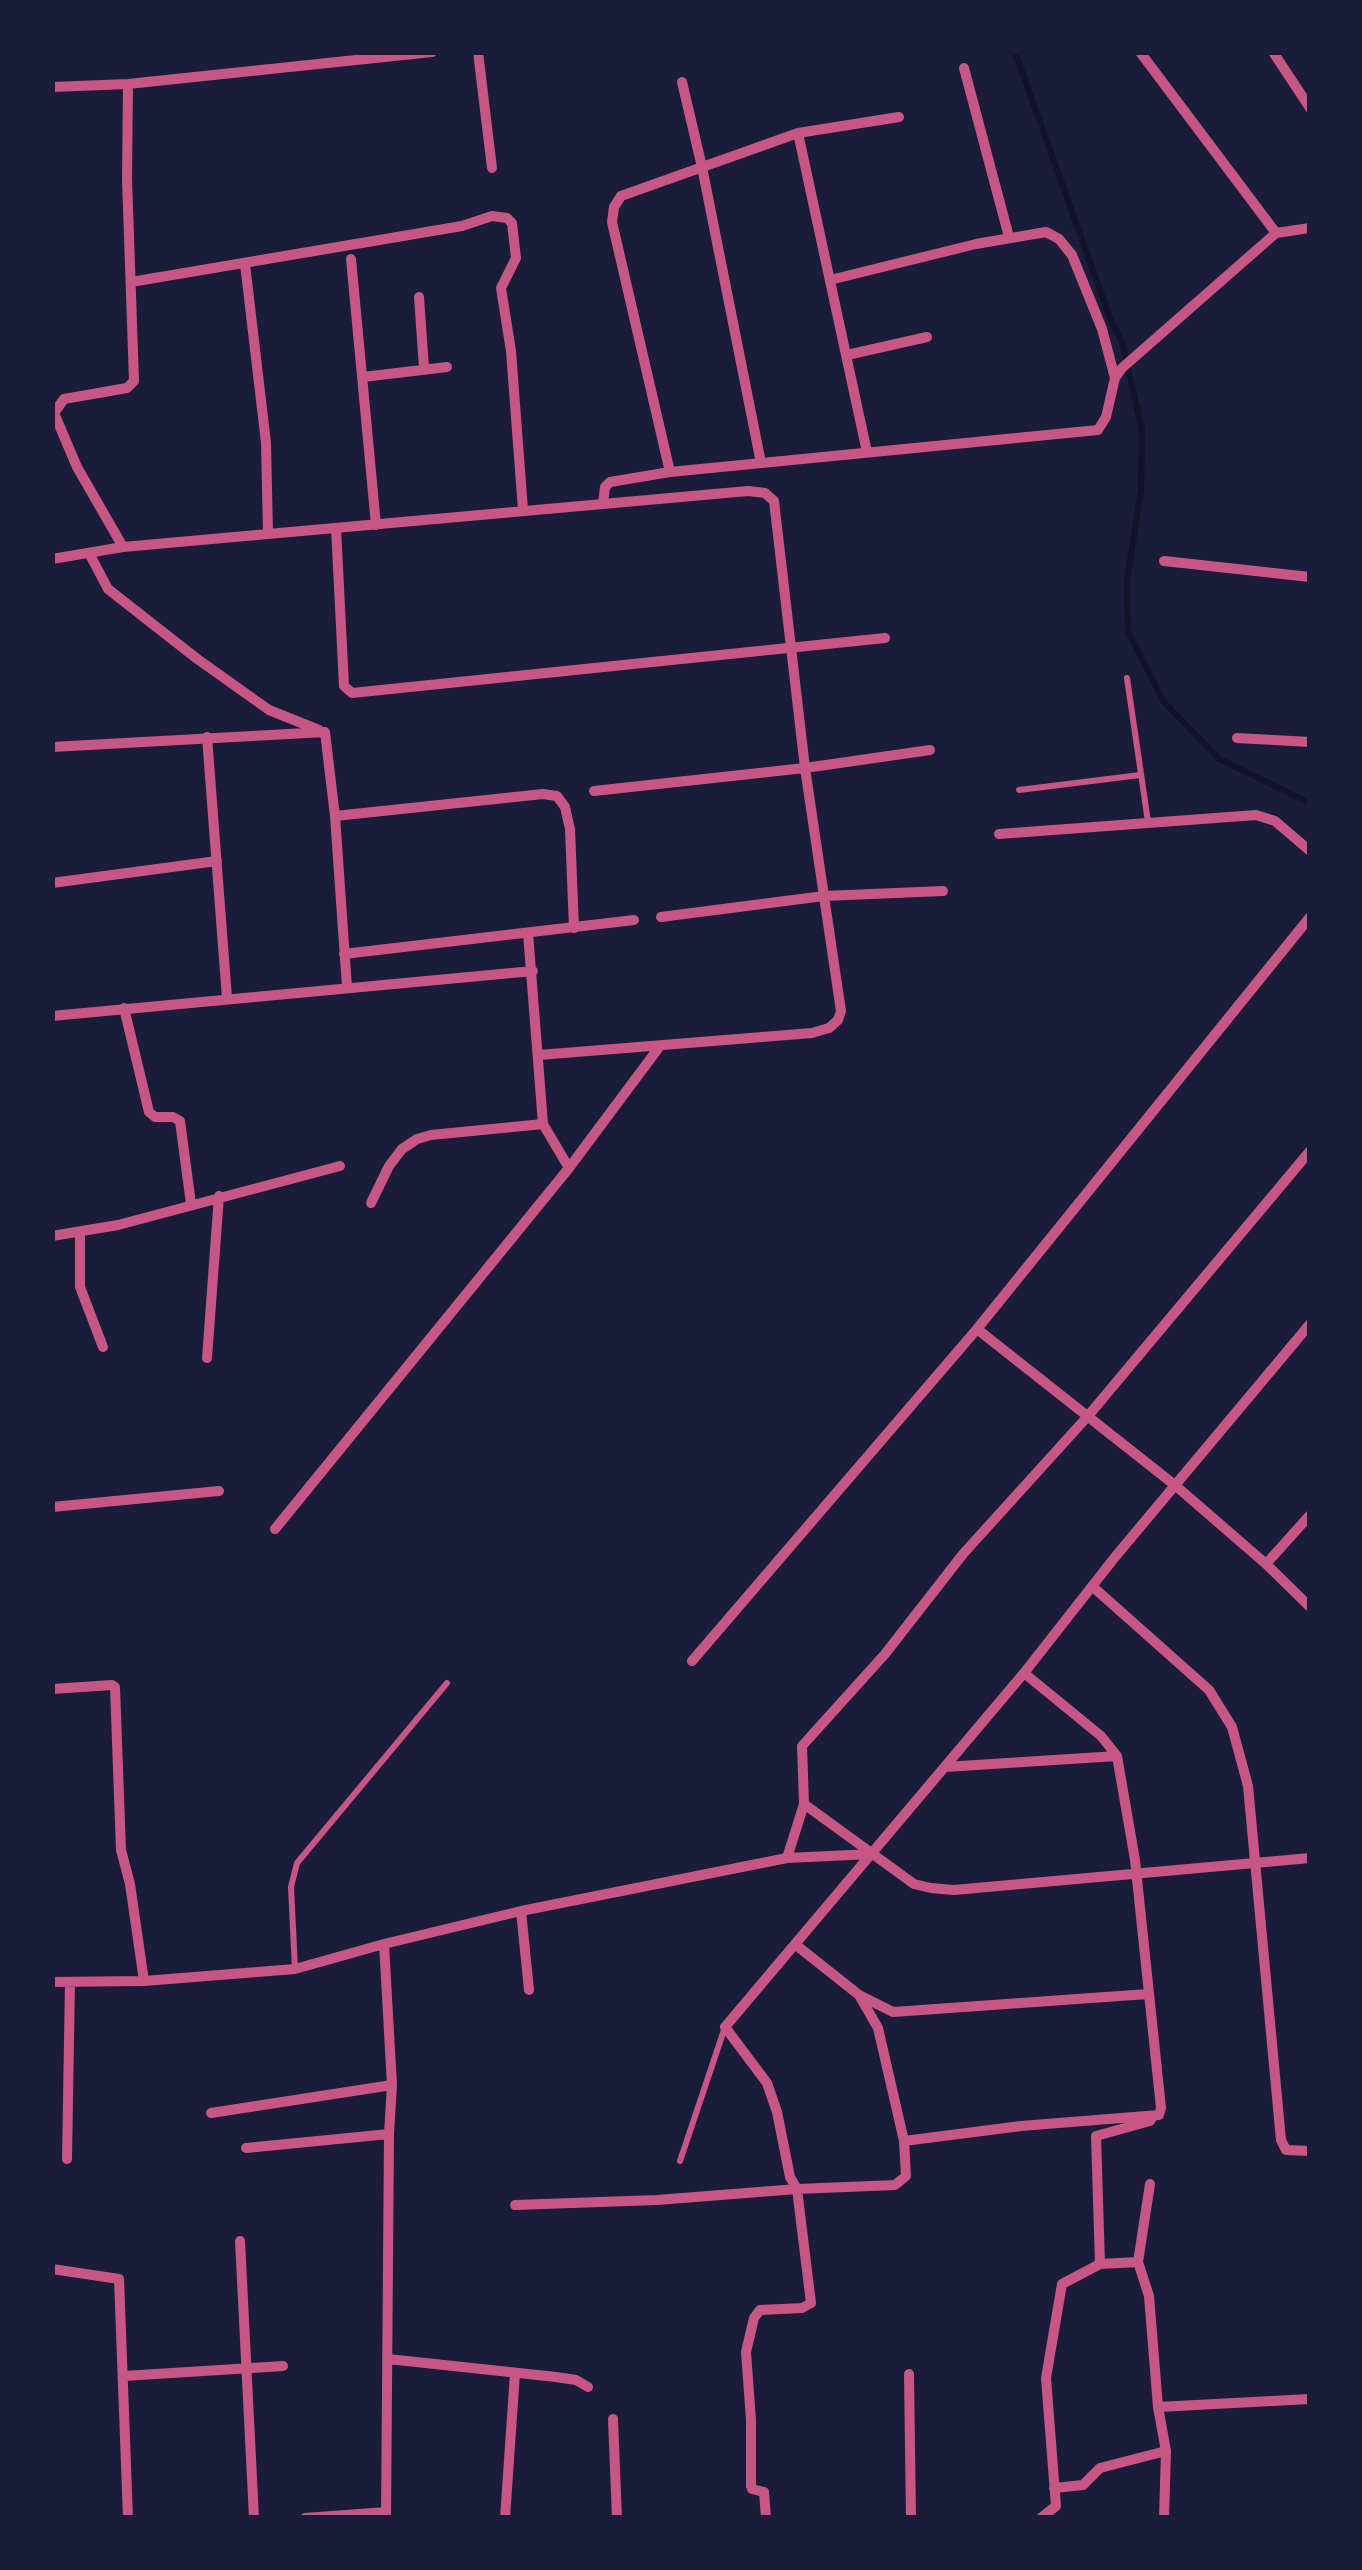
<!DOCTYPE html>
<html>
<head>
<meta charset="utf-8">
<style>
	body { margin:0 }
	#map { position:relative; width:1362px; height:2570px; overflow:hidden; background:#1b1b3a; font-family:"Space Grotesk",sans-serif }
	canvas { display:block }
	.frame { position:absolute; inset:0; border:55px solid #1b1b3a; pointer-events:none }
</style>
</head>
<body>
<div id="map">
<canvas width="1362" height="2570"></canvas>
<div class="frame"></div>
</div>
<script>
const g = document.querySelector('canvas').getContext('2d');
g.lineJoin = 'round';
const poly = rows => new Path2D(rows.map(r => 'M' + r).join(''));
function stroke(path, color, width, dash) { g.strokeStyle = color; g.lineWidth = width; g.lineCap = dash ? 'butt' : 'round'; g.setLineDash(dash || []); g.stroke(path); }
const stream = poly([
	[1015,52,1110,318,1122,342,1142,430,1141,490,1127,581,1128,632,1164,702,1219,759,1310,803]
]);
const service = poly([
	[1127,678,1148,822],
	[1019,790,1140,775],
	[295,1969,291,1887,297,1863,447,1683],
	[680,2161,725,2027]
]);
const minor = poly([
	[478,52,492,168],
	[1140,52,1276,233],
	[1273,52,1310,108],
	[964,68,1009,237],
	[682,82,702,167,761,463],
	[52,87,128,84,432,52],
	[798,133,899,117],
	[351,259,376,525],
	[245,264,266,443,268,533],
	[830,280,976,244,1046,232,1059,239,1072,255,1102,329,1115,378],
	[131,282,462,226,492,216,507,218,512,223,516,258,501,288,511,351,523,510],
	[419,297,424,368],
	[847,355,927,337],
	[363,377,447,367],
	[670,472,612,222,614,207,621,196,798,133,867,452],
	[603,504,605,487,610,482,670,472,1098,430,1106,417,1115,378,1122,368,1276,233,1310,228],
	[336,528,344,686,352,693,885,638],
	[123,547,77,467,54,413,64,399,127,388,134,381,127,179,128,84],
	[89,553,108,589,196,658,269,710,319,730],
	[52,559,123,547,748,491,765,493,774,501,805,768,841,1011,838,1020,829,1028,812,1033,539,1055],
	[1164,561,1310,577],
	[207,737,227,998],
	[1237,738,1310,742],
	[52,747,325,732,335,816,347,987],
	[594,791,805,768,930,750],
	[335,816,543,794,557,796,565,807,570,829,574,928],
	[999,834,1256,815,1275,821,1310,851],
	[52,883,217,861],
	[661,917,824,896,943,891],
	[528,933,543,1124,569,1168],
	[344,954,634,920],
	[124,1008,149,1112,155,1117,173,1117,180,1121,191,1204],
	[52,1016,533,971],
	[371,1203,389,1166,402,1149,417,1139,431,1135,543,1124],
	[80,1232,80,1287,103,1347],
	[52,1236,118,1225,340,1166],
	[977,1329,1176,1486,1266,1564,1310,1607],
	[207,1358,219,1196],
	[52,1507,219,1491],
	[275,1529,569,1168,660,1046],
	[1266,1564,1310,1515],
	[1092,1586,1209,1690,1232,1727,1248,1786,1281,2140,1286,2150,1310,2151],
	[692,1661,977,1329,1310,917],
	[52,1689,112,1685,115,1687,121,1850,130,1884,144,1981],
	[945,1767,1117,1756],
	[804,1804,914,1884,931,1888,954,1890,1310,1858],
	[787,1858,804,1804,802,1746,885,1654,963,1554,1088,1416,1310,1151],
	[521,1911,529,1990],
	[384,1944,521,1911,787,1858,872,1854],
	[796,1945,859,1995,893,2012],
	[52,1982,144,1981,295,1969,384,1944,392,2085,389,2134,386,2518],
	[859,1995,878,2028,904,2141,906,2176,895,2185,797,2189,790,2177,777,2112,767,2083,725,2027,1024,1673,1115,1557,1310,1324],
	[893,2012,1148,1994],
	[211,2113,392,2085],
	[904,2141,1021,2126,1159,2115,1161,2108,1135,1860,1117,1756,1101,1736,1024,1673],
	[246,2148,389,2134],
	[67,2159,70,1982],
	[1150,2184,1138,2262,1149,2296,1158,2407,1166,2451,1164,2518],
	[515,2205,657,2200,797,2189,811,2303,802,2308,760,2310,754,2318,746,2352,751,2420,751,2486,752,2489,764,2492,766,2518],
	[240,2241,254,2518],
	[1100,2264,1096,2136,1150,2121,1152,2118],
	[52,2269,119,2279,128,2518],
	[388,2359,556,2377,576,2380,588,2387],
	[909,2374,911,2518],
	[124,2376,283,2366],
	[1158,2407,1310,2399],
	[613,2419,617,2518],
	[1054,2488,1083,2485,1100,2468,1166,2451],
	[305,2518,386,2512],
	[505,2518,515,2373],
	[1041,2518,1056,2506,1046,2378,1062,2284,1100,2264,1138,2262]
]);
stroke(stream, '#12122b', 6);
stroke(service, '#c65784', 6);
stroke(minor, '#c65784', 10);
</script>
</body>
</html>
